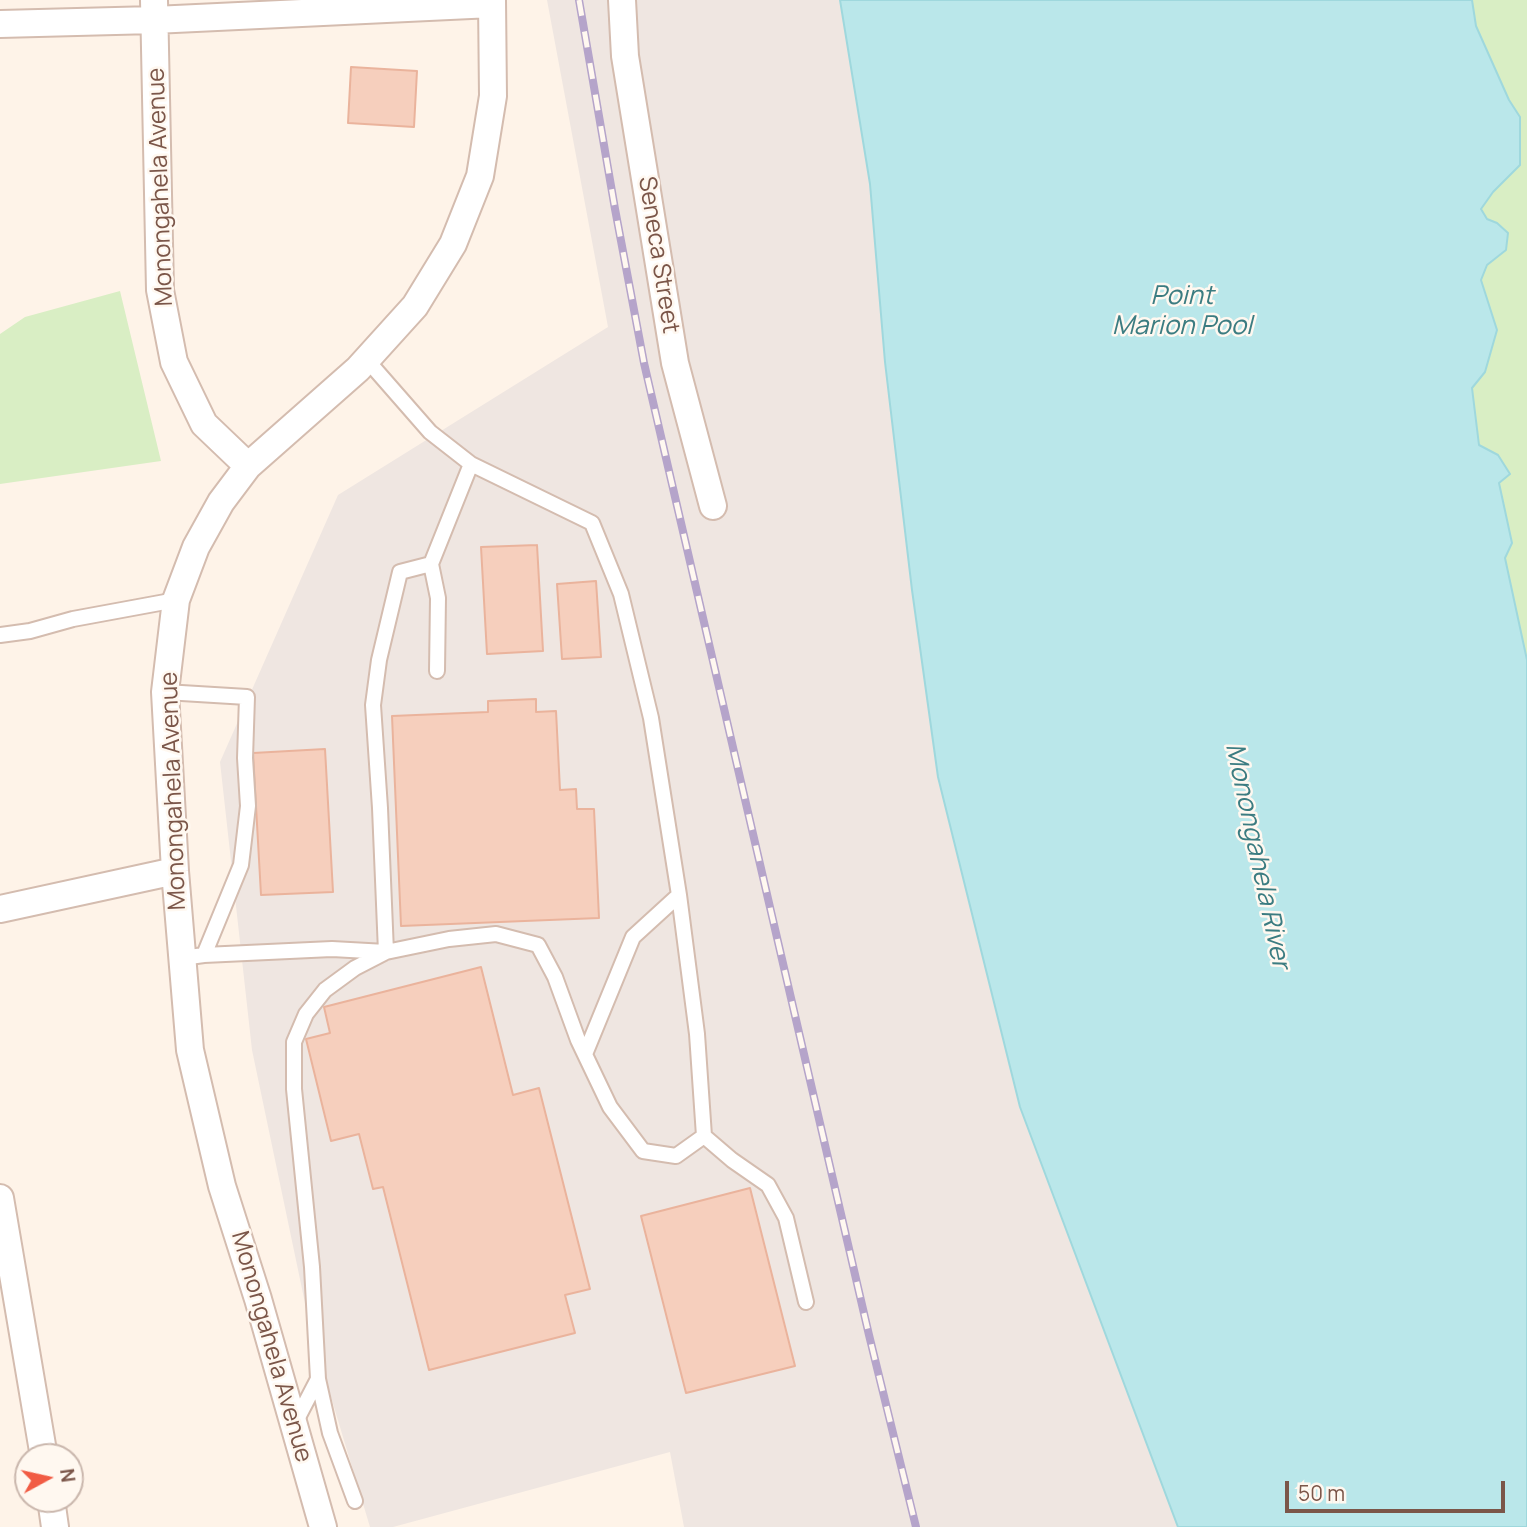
<!DOCTYPE html>
<html>
<head>
<meta charset="utf-8">
<style>
	body { margin:0 }
	#map { position:relative; width:1527px; height:1527px; overflow:hidden; background:#fef3e8; font-family:Manrope,sans-serif }
	canvas { display:block }
	.north { position:absolute; left:14px; top:1443px; width:70px; height:70px; box-sizing:border-box; background:#fff8f0; border:2px solid #cab7ad; border-radius:50%; rotate:82deg; font-size:19px; font-weight:700; line-height:28px; text-align:center; color:#7b5649 }
	.north::after { content:''; display:block; margin:auto; width:24px; height:32px; background:#f15c44; clip-path:polygon(50% 0,100% 100%,50% 72%,0 100%) }
	.scale { position:absolute; left:1285px; top:1481px; width:220px; height:32px; box-sizing:border-box; border:4px solid #7b5649; border-top:0; padding-left:9px; font-size:21px; line-height:24px; white-space:nowrap; color:#7b5649; -webkit-text-stroke:5px #fff8f0; paint-order:stroke }
</style>
</head>
<body>
<div id="map">
<canvas width="1527" height="1527"></canvas>
<div class="north">N</div>
<div class="scale">50 m</div>
</div>
<script>
const g = document.querySelector('canvas').getContext('2d');
g.lineJoin = 'round';
function fill(path, color) { g.fillStyle = color; g.fill(path, 'evenodd'); }
const poly = rows => new Path2D(rows.map(r => 'M' + r).join(''));
function stroke(path, color, width, dash) { g.strokeStyle = color; g.lineWidth = width; g.lineCap = dash ? 'butt' : 'round'; g.setLineDash(dash || []); g.stroke(path); }
function write(font, color, halo, rows, align = 'center') {
  g.font = font + ' Manrope,sans-serif'; g.lineWidth = 5; g.setLineDash([]); g.textBaseline = 'middle'; g.strokeStyle = halo; g.fillStyle = color; for (const [text, x, y, turn = 0] of rows) {
    g.save(); g.translate(x, y); g.rotate((+turn || 0) * Math.PI / 180); g.textAlign = isNaN(turn) ? turn : align; if (halo) g.strokeText(text, 0, 0); g.fillText(text, 0, 0); g.restore();
  }
}
const industrial = poly([
	[547,0,840,0,870,184,885,362,938,777,1020,1107,1178,1527,684,1527,670,1452,393,1527,370,1527,310,1327,252,1050,220,762,338,495,608,327]
]);
const green = poly([
	[1472,0,1527,0,1527,660,1505,558,1512,543,1499,482,1498,455,1479,445,1472,388,1485,372,1481,281,1487,265,1506,250,1497,223,1487,219,1481,209,1493,192,1520,165,1520,117,1509,100,1476,26],
	[120,291,161,461,0,484,0,334,25,317]
]);
const water = poly([
	[840,0,1472,0,1476,26,1509,100,1520,117,1520,165,1493,192,1481,209,1487,219,1497,223,1508,233,1506,250,1487,265,1481,280,1497,330,1485,372,1472,388,1479,445,1498,455,1510,474,1499,483,1512,543,1505,558,1527,660,1527,1527,1178,1527,1020,1107,938,777,912,590,885,362,870,184,840,0]
]);
const building = poly([
	[351,67,417,71,414,127,348,123,351,67],
	[537,545,543,651,487,654,481,547,537,545],
	[596,581,601,657,562,659,557,584,596,581],
	[536,699,536,712,556,711,560,790,576,789,577,809,594,809,599,918,401,926,392,716,488,712,488,701,536,699],
	[325,749,333,892,261,895,253,753,325,749],
	[481,967,513,1095,539,1088,590,1289,565,1295,575,1333,429,1370,383,1187,373,1189,359,1134,331,1141,306,1039,330,1033,324,1007,481,967],
	[750,1188,795,1366,686,1393,641,1216,750,1188]
]);
const service = poly([
	[367,360,430,432,471,464,592,523,621,594,651,718,679,895,697,1034,704,1136,732,1160,768,1185,786,1218,806,1302],
	[431,564,438,598,437,671],
	[0,635,30,631,73,619,176,600],
	[165,692,247,697,245,758,248,806,241,865,204,955],
	[182,958,204,955,332,949,386,952,380,808,373,705,379,660,400,572,431,564,471,464],
	[585,1054,633,937,679,895],
	[318,1379,330,1433,355,1501],
	[294,1425,318,1379,312,1267,294,1089,294,1042,306,1014,325,990,355,968,386,952,449,939,496,934,538,945,555,977,578,1040,610,1107,643,1151,676,1156,704,1136]
]);
const minor = poly([
	[154,0,160,290,174,362,204,424,248,466],
	[622,0,625,56,675,363,713,506],
	[0,24,154,20,492,4],
	[0,909,175,871],
	[0,1198,44,1457],
	[51,1499,55,1527],
	[323,1527,258,1299,222,1186,190,1050,175,871,165,692,176,600,196,547,221,502,248,466,358,369,415,306,453,244,480,176,493,96,492,0]
]);
const rail = poly([
	[579,0,615,209,644,363,869,1335,916,1527]
]);
const streetNames = [
	["Monongahela Avenue",161,187,-92],
	["Seneca Street",658,255,81],
	["Monongahela Avenue",174,791,-92],
	["Monongahela Avenue",271,1347,74]
];
const waterNames = [
	["Point",1182,297],
	["Marion Pool",1182,327],
	["Monongahela River",1257,856,78]
];
fill(industrial, '#efe6e1');
fill(green, '#d9eec4');
fill(water, '#bae7ea');
stroke(water, '#9fd8dd', 2);
fill(building, '#f6cfbd');
stroke(building, '#eab39c', 2);
stroke(service, '#d4bcaf', 18);
stroke(minor, '#d4bcaf', 30);
stroke(service, '#fff', 14);
stroke(minor, '#fff', 26);
stroke(rail, '#b5a4ca', 8);
stroke(rail, '#fff8f0', 5, [16]);
write('24px', '#7b5649', '#fff8f0', streetNames);
write('italic 26px', '#3b7c81', '#fff8f0', waterNames);
</script>
</body>
</html>
